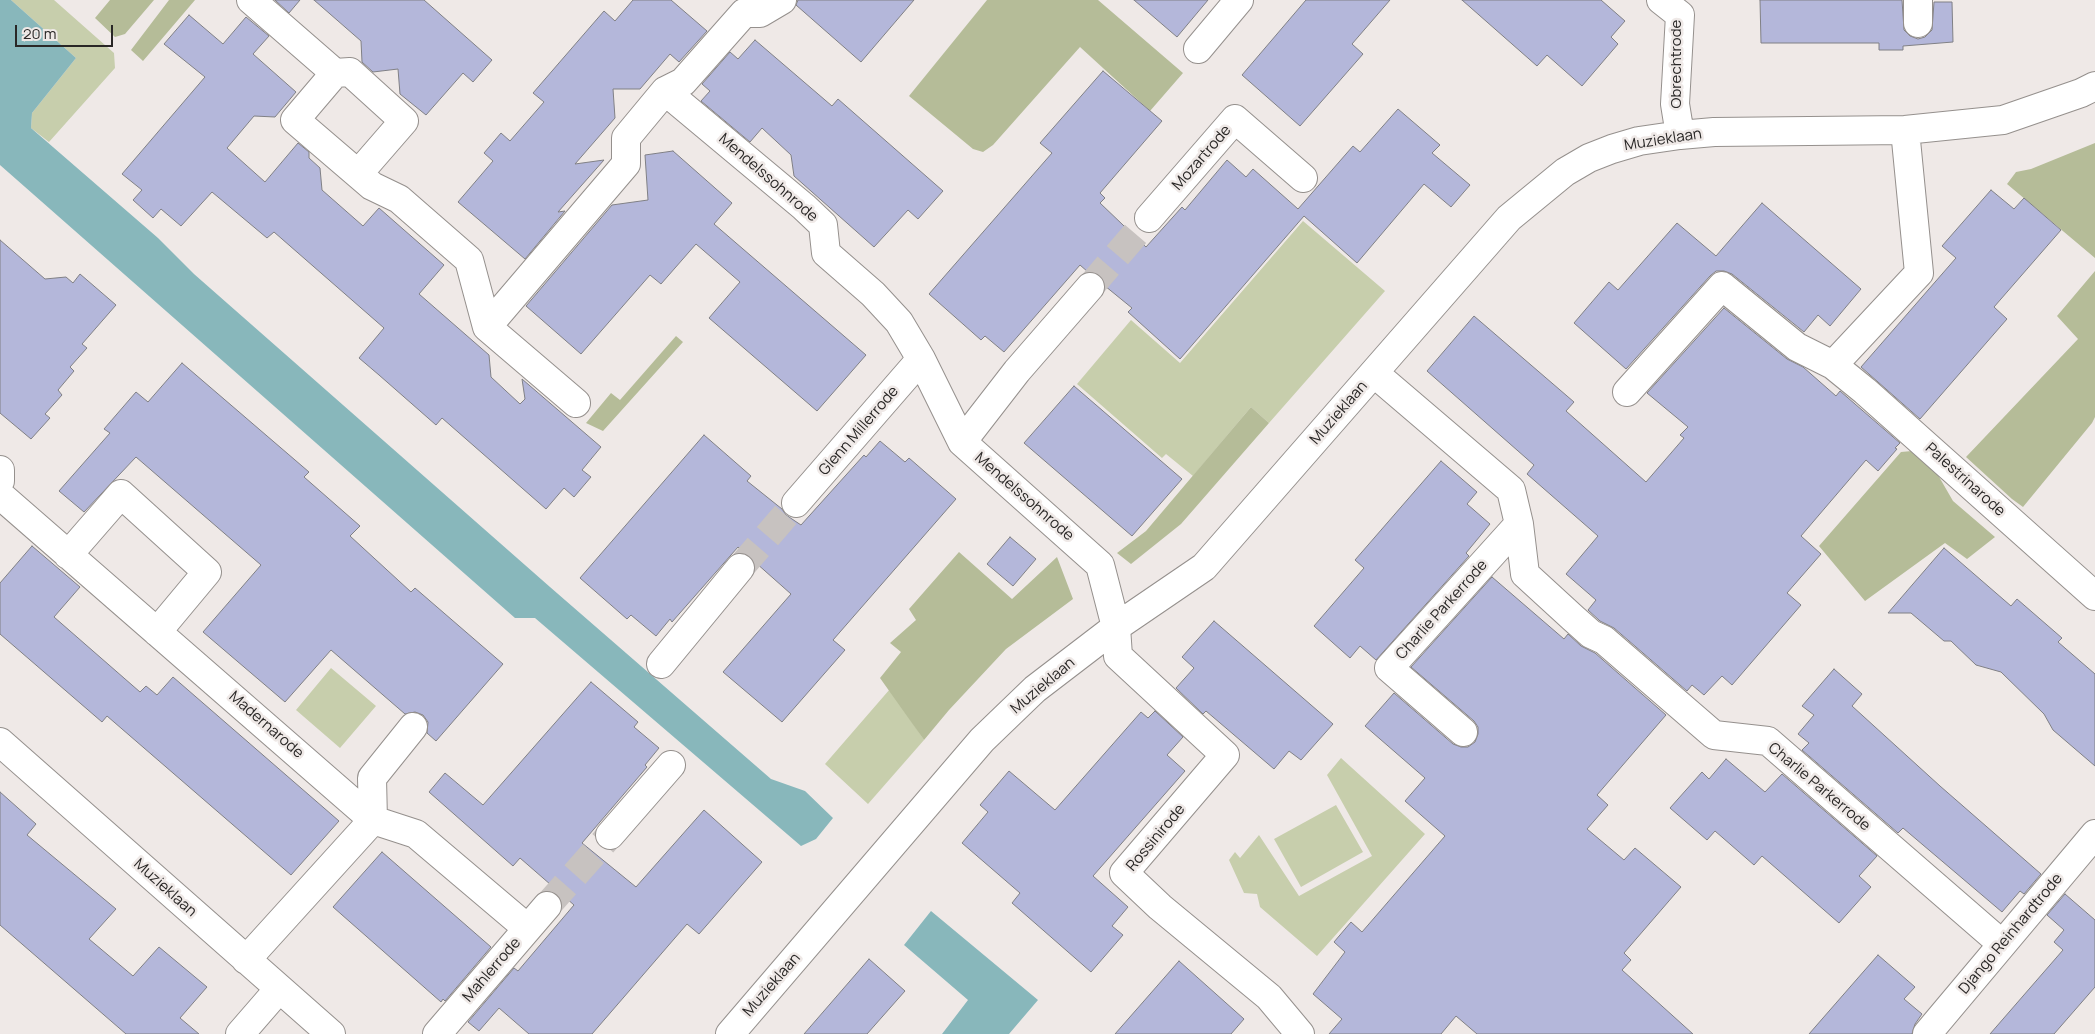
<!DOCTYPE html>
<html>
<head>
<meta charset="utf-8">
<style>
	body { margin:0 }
	#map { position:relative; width:2095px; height:1034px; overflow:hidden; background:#efe9e7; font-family:Manrope,sans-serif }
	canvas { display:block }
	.scale { position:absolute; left:15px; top:25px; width:98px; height:22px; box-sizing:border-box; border:2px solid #292726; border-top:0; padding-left:6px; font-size:15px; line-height:18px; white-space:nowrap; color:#292726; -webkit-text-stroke:4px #efe9e7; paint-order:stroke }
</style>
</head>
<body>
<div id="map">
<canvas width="2095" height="1034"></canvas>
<div class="scale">20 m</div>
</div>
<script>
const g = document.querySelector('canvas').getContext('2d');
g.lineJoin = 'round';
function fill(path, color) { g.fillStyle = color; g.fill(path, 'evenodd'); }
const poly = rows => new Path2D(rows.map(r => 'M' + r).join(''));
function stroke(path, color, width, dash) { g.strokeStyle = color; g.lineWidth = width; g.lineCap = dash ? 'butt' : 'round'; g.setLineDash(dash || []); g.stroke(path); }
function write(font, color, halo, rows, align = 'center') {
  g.font = font + ' Manrope,sans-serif'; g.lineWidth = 5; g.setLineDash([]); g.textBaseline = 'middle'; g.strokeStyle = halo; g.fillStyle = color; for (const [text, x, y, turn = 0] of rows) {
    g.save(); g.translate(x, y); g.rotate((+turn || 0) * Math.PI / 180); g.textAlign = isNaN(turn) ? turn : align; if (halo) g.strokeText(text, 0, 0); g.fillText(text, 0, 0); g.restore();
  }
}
const green = poly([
	[11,0,54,0,114,53,115,68,49,142,31,128,32,113,76,58],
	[1303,221,1385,291,1269,423,1251,407,1193,476,1166,454,1162,458,1077,384,1131,320,1180,363],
	[331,668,376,706,340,748,296,710],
	[890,689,924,740,868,804,825,764],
	[1341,758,1425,834,1317,956,1260,907,1257,894,1244,893,1229,860,1235,852,1240,858,1259,835,1299,896,1372,856,1327,775],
	[1336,805,1363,852,1301,887,1274,839]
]);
const forest = poly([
	[110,0,154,0,125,34,115,37,95,18],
	[169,0,195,0,143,61,131,50],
	[987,0,1098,0,1183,73,1150,111,1080,47,993,145,983,152,973,149,909,96],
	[2095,143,2095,258,2007,184,2016,172,2031,169],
	[2095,271,2095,417,2092,423,2023,507,2012,499,1966,457,2078,339,2057,316],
	[676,336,683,342,603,431,586,423,611,393,620,400],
	[1251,407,1269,423,1181,524,1131,564,1117,553,1146,531],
	[1912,451,1938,475,1953,501,1995,537,1967,559,1945,543,1865,601,1819,546,1901,452],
	[959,552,1012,599,1057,557,1073,599,1006,649,949,710,924,740,880,678,901,652,890,643,916,620,909,609]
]);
const water = poly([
	[0,0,11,0,76,58,32,113,31,128,158,238,194,274,550,587,771,779,805,791,833,818,816,839,801,846,535,618,515,618,0,165],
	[931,911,1038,1000,1009,1034,942,1034,968,1000,904,945]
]);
const building = poly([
	[275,0,300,0,289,13,275,0],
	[314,0,424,0,492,60,473,82,463,73,426,115,400,94,398,69,373,72,362,62,361,41,314,0],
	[633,0,671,0,707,31,679,62,670,54,640,89,613,89,615,118,575,164,604,160,558,212,565,211,525,259,458,202,493,161,484,153,501,133,510,141,544,102,533,93,565,56,604,11,615,21,633,0],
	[798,0,914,0,861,62,796,5,798,0],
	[1134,0,1208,0,1177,37,1134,0],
	[1306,0,1390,0,1352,44,1363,54,1300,126,1242,75,1306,0],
	[1462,0,1601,0,1625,21,1611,37,1618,44,1582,86,1547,55,1537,66,1462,0],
	[1760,0,1902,0,1904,30,1910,36,1918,39,1925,37,1932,30,1934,2,1952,2,1953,42,1903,46,1903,50,1879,50,1879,43,1761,43,1760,0],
	[189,15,223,44,246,17,269,36,253,54,296,92,275,117,254,116,227,148,265,182,298,143,309,152,309,158,320,168,322,190,363,226,379,208,444,265,419,294,489,355,491,377,520,404,525,399,522,379,601,447,582,470,591,477,574,497,564,488,546,509,442,418,436,425,379,375,359,358,384,328,274,232,267,238,212,192,181,226,161,209,153,218,133,200,142,190,122,174,205,77,164,44,189,15],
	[755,40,832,106,838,99,943,191,918,219,908,210,874,247,794,176,791,155,762,128,750,142,701,101,710,91,702,84,730,52,738,59,755,40],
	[1103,71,1162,121,1100,193,1105,198,1100,203,1146,247,1182,207,1185,210,1227,160,1246,177,1253,169,1298,209,1353,146,1360,152,1398,109,1440,145,1432,153,1470,185,1451,207,1424,184,1357,263,1304,216,1180,359,1128,312,1132,308,1105,286,1101,276,1093,272,1088,272,1080,265,1004,352,985,336,981,340,929,294,1052,153,1040,143,1103,71],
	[673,151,732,203,714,224,866,355,817,411,709,318,740,282,696,244,661,284,650,275,581,354,526,306,612,205,648,200,645,155,673,151],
	[1991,190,2014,209,2024,198,2061,230,1994,307,2007,319,1920,419,1861,367,1956,258,1942,246,1991,190],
	[1762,203,1861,289,1830,326,1818,315,1804,332,1732,274,1724,271,1716,271,1710,276,1626,369,1574,323,1609,282,1618,290,1677,223,1716,256,1762,203],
	[0,240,45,279,66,277,73,283,80,274,116,305,82,344,87,348,70,367,74,371,58,390,62,395,45,414,50,418,31,439,0,413,0,240],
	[1724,308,1787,359,1803,367,1836,396,1840,391,1900,443,1895,448,1897,449,1878,471,1866,460,1801,536,1821,554,1787,593,1801,605,1732,685,1722,676,1704,695,1692,685,1687,691,1614,628,1600,621,1588,610,1596,600,1566,574,1598,536,1527,474,1534,465,1427,371,1474,316,1574,402,1566,411,1646,482,1684,438,1680,435,1688,427,1647,393,1724,308],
	[182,363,309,472,304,477,360,526,350,536,411,592,415,588,503,664,436,741,427,733,428,722,423,715,415,712,405,714,331,650,285,702,203,632,261,565,136,457,84,512,59,491,110,433,104,429,136,392,148,402,182,363],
	[1074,386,1182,479,1132,536,1024,443,1074,386],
	[704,435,751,476,747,481,782,509,786,515,801,525,864,455,866,457,880,441,905,462,909,458,956,499,833,640,845,650,782,722,723,672,791,594,738,547,672,622,670,619,656,636,631,615,627,619,580,578,704,435],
	[1441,461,1477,492,1467,504,1490,524,1466,553,1469,556,1376,660,1360,646,1350,658,1314,626,1364,568,1355,560,1441,461],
	[1010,537,1036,559,1013,586,987,564,1010,537],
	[32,546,80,587,54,617,140,692,146,686,157,695,173,677,339,821,291,875,107,716,102,722,0,634,0,583,32,546],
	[1944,548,2011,606,2017,599,2062,638,2058,642,2095,674,2095,766,2053,730,2044,714,2001,672,1976,665,1951,641,1944,641,1911,613,1888,613,1944,548],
	[1492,577,1564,639,1568,634,1581,646,1595,653,1666,715,1597,795,1608,805,1587,829,1624,860,1635,848,1681,887,1624,953,1631,960,1622,970,1693,1034,1477,1034,1456,1016,1441,1034,1329,1034,1342,1019,1313,994,1345,952,1334,942,1351,922,1362,932,1445,836,1405,801,1425,778,1365,726,1394,693,1453,744,1461,747,1468,747,1475,742,1478,734,1478,727,1474,721,1411,667,1492,577],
	[1214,621,1333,724,1301,760,1289,751,1274,769,1206,711,1203,714,1176,688,1194,668,1182,657,1214,621],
	[1834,669,1862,694,1852,706,1940,786,2041,874,2024,894,2020,891,2002,912,1903,828,1898,833,1802,750,1809,743,1798,734,1814,715,1802,706,1834,669],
	[591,682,638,722,634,727,659,748,645,765,647,767,582,843,636,887,704,810,762,862,699,934,687,924,592,1034,529,1034,499,1008,479,1031,468,1022,514,968,518,971,574,905,520,858,513,866,429,792,445,773,483,805,591,682],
	[1155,711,1183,737,1167,755,1185,771,1093,876,1128,907,1112,926,1123,935,1091,972,1012,903,1020,893,962,843,988,812,980,805,1009,771,1055,810,1141,712,1148,718,1155,711],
	[1726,759,1765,792,1782,774,1877,856,1859,876,1871,887,1839,923,1762,856,1754,865,1715,831,1707,840,1670,808,1702,772,1709,779,1726,759],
	[0,792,36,824,27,835,116,909,89,939,133,976,159,947,207,987,180,1018,199,1034,126,1034,0,925,0,792],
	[382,852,491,947,445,1001,443,999,441,1002,333,907,382,852],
	[2065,894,2095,920,2095,987,2054,1034,1990,1034,2063,950,2054,942,2064,930,2047,915,2065,894],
	[1878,955,1915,987,1904,999,1922,1014,1915,1024,1912,1034,1809,1034,1878,955],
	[869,959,905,991,867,1034,804,1034,869,959],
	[1179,961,1244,1019,1231,1034,1115,1034,1179,961]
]);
const minorTunnel = poly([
	[1090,287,1149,218],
	[740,568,796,503],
	[547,906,610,835]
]);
const minor = poly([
	[251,0,335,73,295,120,372,186,399,199,469,260,487,327,576,403],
	[1661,0,1680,15,1675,104,1680,135],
	[1918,0,1918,23],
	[1198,49,1239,0],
	[335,73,350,72,404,121,358,174],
	[665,91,804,207,823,225,826,253,873,294,899,322,921,359,962,442,1100,565,1116,627,1118,656,1225,755,1124,873,1160,907,1269,997,1300,1034],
	[1905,130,1919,273,1833,365,1865,391,2095,596],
	[1149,218,1235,119,1303,178],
	[487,327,626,164,626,138,665,91,683,82,744,13,760,13,782,0],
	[1374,373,1511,490,1519,524,1525,574,1573,618,1591,634,1604,640,1714,735,1768,741,2002,944],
	[1627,392,1722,286,1797,347,1833,365],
	[962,442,1017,371,1090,287],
	[0,470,0,481],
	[0,495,373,820,416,834,527,928],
	[796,503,921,359],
	[68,555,121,494,207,572,157,632],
	[661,664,740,568],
	[1463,732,1389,668,1519,524],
	[0,742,331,1034],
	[610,835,671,765],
	[246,960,373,820,372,778,413,727],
	[240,1034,279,989],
	[437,1034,547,906],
	[730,1034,982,740,1035,689,1116,627,1204,567,1509,218,1565,172,1589,158,1612,149,1639,141,1680,135,1714,132,1905,130,2003,120,2081,93,2095,86],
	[1927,1034,2095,834]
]);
const streetNames = [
	["Obrechtrode",1677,64,-90],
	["Muzieklaan",1663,140,-9],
	["Mozartrode",1202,158,-49],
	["Mendelssohnrode",768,178,41],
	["Muzieklaan",1339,413,-49],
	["Glenn Millerrode",859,431,-49],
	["Palestrinarode",1965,480,42],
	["Mendelssohnrode",1024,497,41],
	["Charlie Parkerrode",1442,610,-48],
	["Muzieklaan",1043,686,-40],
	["Madernarode",266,725,41],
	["Charlie Parkerrode",1819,787,40],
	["Rossinirode",1156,838,-50],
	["Muzieklaan",165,888,42],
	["Django Reinhardtrode",2011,934,-50],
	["Mahlerrode",492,970,-49],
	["Muzieklaan",772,985,-49]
];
fill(green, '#c7ceac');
fill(forest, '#b5bc98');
fill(water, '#88b7bb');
fill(building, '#b4b7da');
stroke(building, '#808085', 1);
stroke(minorTunnel, '#c7c2c0', 28, [28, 14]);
stroke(minor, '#95908d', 30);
stroke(minor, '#fff', 28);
write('15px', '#292726', '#efe9e7', streetNames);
</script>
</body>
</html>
